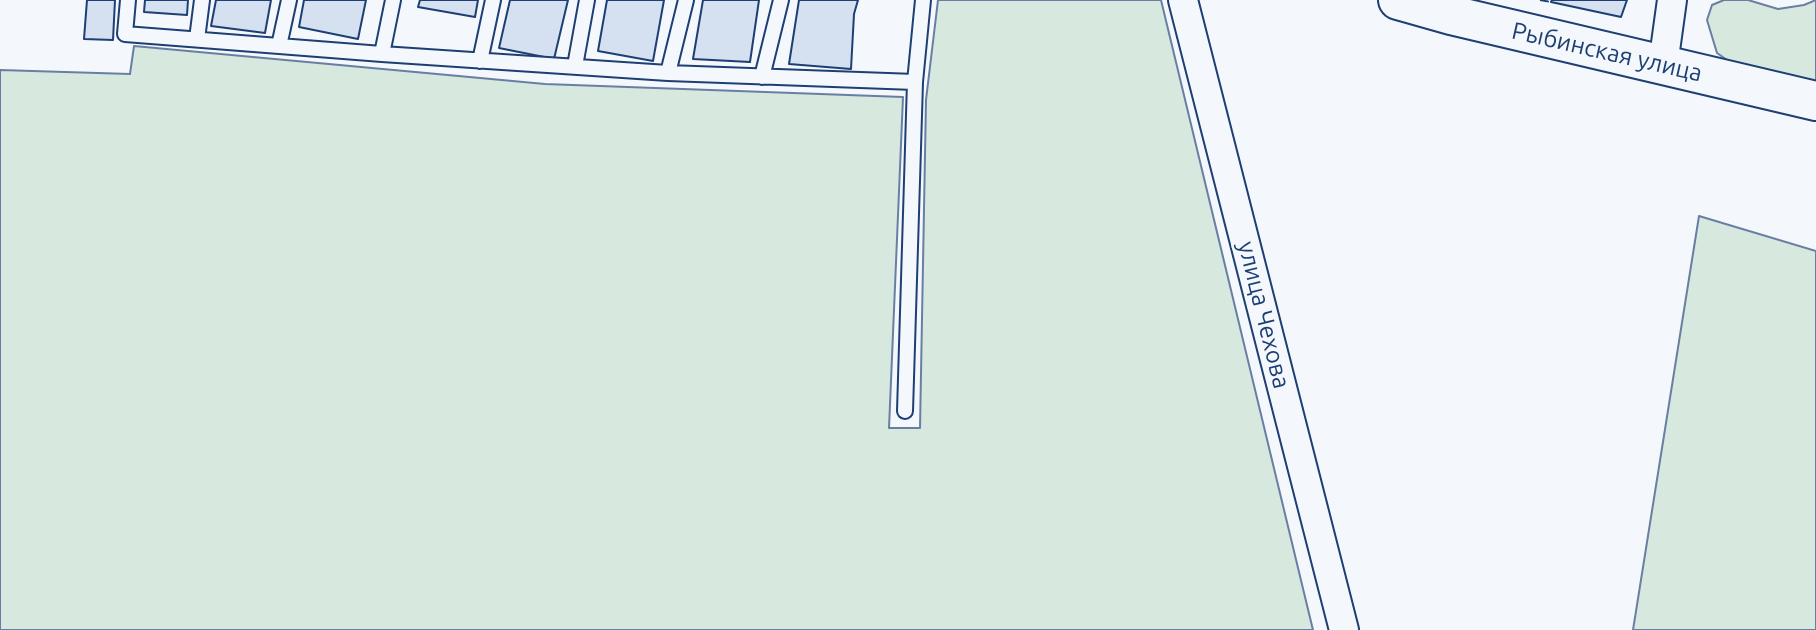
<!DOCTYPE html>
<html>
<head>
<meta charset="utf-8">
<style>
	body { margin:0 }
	canvas { display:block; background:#f4f7fb }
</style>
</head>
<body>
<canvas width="1816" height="630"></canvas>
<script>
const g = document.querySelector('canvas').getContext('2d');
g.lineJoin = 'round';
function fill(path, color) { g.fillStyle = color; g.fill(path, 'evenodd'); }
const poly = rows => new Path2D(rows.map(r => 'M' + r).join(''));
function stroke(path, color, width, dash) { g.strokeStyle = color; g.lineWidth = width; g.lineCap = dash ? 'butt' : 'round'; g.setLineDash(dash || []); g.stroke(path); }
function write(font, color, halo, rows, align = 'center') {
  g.font = font + ' Ubuntu,sans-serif'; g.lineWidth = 5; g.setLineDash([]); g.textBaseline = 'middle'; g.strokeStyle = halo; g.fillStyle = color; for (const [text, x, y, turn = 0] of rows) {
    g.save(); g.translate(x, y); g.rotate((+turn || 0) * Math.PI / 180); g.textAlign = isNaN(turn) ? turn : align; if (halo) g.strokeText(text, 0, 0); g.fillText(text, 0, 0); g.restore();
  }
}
const green = poly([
	[938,0,1161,0,1313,630,0,630,0,70,130,74,134,46,545,84,903,97,889,428,920,428,926,100,938,0],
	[1724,0,1748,0,1778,9,1804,5,1816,0,1816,85,1740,69,1717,53,1707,20,1712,5,1724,0],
	[1699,216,1816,251,1816,630,1633,630,1699,216]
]);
const building = poly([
	[87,0,115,0,113,40,84,39,87,0],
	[145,0,188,0,187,15,144,12,145,0],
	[216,0,271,0,265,33,211,26,216,0],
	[304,0,366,0,358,39,299,27,304,0],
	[420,0,478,0,475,17,418,7,420,0],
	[510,0,568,0,554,59,499,48,510,0],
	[607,0,664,0,653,61,598,51,607,0],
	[703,0,759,0,750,62,693,59,703,0],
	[799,0,858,0,854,14,851,69,789,64,799,0],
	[1552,0,1627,0,1621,17,1551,2,1552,0]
]);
const lane = poly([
	[128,0,125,34,382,54,668,73,915,82,923,0],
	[197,39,202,0],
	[279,46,289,0],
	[382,54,393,0],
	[480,61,493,0],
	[575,66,587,0],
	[668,73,686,0],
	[762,77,781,0],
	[905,411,915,82]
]);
const street = poly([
	[1183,0,1344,630],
	[1663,65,1672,0]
]);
const secondary = poly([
	[1398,0,1451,15,1816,101]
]);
const fence = poly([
	[1540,0,1551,2]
]);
const streetNames = [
	["Рыбинская улица",1607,52,13],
	["улица Чехова",1264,315,76]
];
fill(green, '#d7e8df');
stroke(green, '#687fa3', 2);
fill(building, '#d5e0f0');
stroke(building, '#1d3f73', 2);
stroke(lane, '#1d3f73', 18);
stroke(street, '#1d3f73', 32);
stroke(secondary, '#1d3f73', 42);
stroke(lane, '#f4f7fb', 14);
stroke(street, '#f4f7fb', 28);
stroke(secondary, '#f4f7fb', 38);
stroke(fence, '#1d3f73', 2, [9, 3.5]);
write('24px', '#1d3f73', '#f4f7fb', streetNames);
</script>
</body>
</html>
